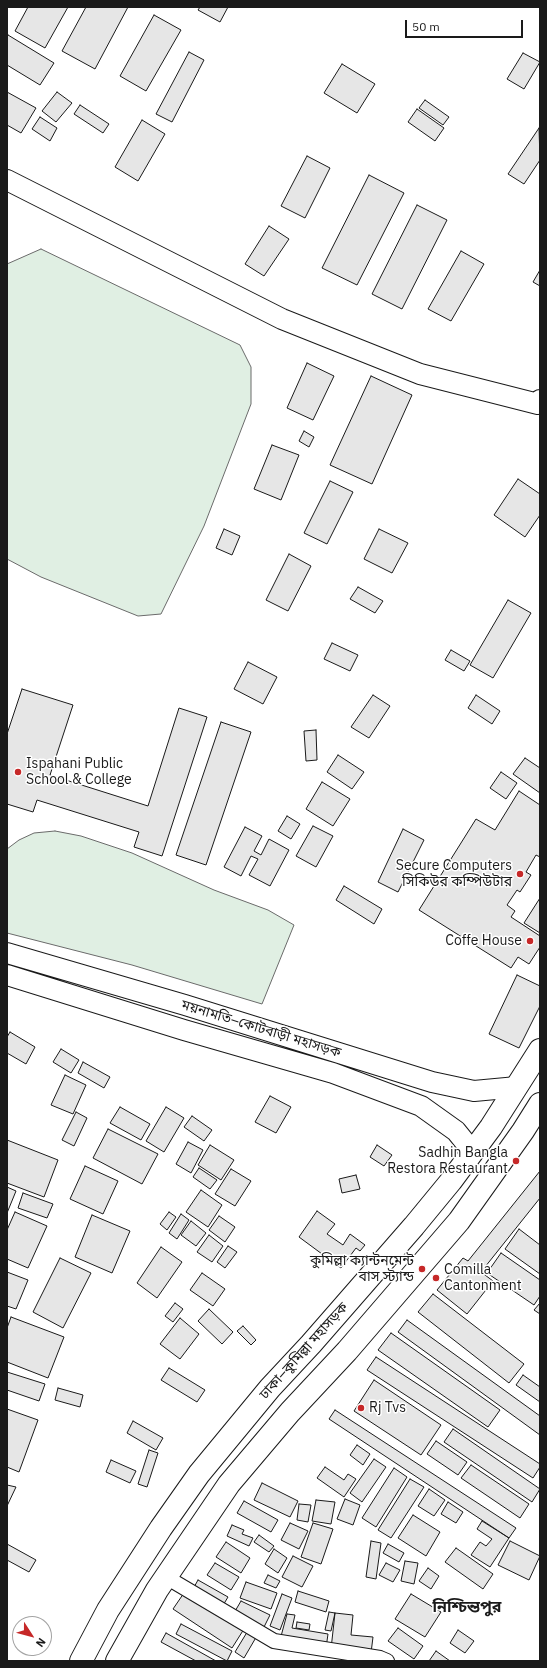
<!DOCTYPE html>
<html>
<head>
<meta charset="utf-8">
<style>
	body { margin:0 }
	#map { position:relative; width:547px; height:1668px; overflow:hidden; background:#fff; font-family:"IBM Plex Sans",sans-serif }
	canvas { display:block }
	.frame { position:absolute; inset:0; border:8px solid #1a1a1a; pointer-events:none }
	.north { position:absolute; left:12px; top:1616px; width:40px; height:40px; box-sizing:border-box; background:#fff; border:1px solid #a3a3a3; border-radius:50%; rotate:126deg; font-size:11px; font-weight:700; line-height:16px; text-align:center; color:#1a1a1a }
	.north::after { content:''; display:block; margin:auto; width:14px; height:18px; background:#c62828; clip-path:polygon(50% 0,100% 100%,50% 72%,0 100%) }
	.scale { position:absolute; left:405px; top:20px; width:118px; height:18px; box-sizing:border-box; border:2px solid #1a1a1a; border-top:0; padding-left:5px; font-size:12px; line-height:14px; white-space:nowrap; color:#1a1a1a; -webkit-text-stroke:3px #fff; paint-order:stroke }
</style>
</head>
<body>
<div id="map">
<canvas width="547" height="1668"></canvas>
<div class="frame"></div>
<div class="north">N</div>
<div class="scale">50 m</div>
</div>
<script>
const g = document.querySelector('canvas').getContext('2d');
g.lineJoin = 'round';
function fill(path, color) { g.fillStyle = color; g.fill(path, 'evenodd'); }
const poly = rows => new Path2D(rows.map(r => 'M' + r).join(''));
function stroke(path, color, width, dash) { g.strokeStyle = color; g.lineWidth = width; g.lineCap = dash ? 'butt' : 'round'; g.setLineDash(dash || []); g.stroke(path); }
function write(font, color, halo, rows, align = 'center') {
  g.font = font + ' "IBM Plex Sans","Noto Sans Bengali",sans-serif'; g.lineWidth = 3; g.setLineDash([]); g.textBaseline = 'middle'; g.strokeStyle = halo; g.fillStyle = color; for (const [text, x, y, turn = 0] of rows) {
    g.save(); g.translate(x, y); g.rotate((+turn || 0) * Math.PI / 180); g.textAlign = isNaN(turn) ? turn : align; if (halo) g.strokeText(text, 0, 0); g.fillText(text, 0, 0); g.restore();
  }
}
const green = poly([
	[41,249,240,345,251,367,251,404,204,526,161,614,138,616,41,577,7,559,7,264,41,249],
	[55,831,81,836,132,853,214,890,268,910,294,925,262,1004,132,965,7,933,7,849,19,840,34,833,55,831]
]);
const building = poly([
	[28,7,68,7,45,48,15,31,28,7],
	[86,7,128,7,95,69,62,51,86,7],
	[200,7,228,7,220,22,198,10,200,7],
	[154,15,181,30,146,91,120,76,154,15],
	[8,35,54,63,40,85,7,65,7,37,8,35],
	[189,52,204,60,172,122,156,114,189,52],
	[523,53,540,62,524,89,507,79,523,53],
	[342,64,375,84,357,113,324,93,342,64],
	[7,92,36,108,21,133,7,125,7,92],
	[57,92,72,103,56,122,42,111,57,92],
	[425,100,449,117,443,125,419,108,425,100],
	[80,105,109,124,103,133,74,114,80,105],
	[417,109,444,128,435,141,408,122,417,109],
	[40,117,57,128,50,141,32,129,40,117],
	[142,120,165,134,138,181,115,167,142,120],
	[539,128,540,160,524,184,508,174,539,128],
	[307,156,330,168,305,218,281,206,307,156],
	[369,175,404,193,357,285,322,268,369,175],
	[417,205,447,220,402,309,372,294,417,205],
	[269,226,289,239,264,276,245,264,269,226],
	[461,251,484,264,451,321,428,309,461,251],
	[540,270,540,286,533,282,540,270],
	[307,363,334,376,313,420,287,408,307,363],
	[371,376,412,395,372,484,330,465,371,376],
	[304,431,314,437,309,447,299,441,304,431],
	[272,445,299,455,281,500,254,489,272,445],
	[518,479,540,494,540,515,525,537,494,515,518,479],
	[330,481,353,492,327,544,304,533,330,481],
	[224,529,240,536,232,555,216,548,224,529],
	[379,529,408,543,392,573,364,559,379,529],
	[289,554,311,566,288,611,266,600,289,554],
	[358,587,383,601,375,613,350,599,358,587],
	[508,600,531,613,493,678,470,665,508,600],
	[332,643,358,655,350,671,324,659,332,643],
	[451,650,470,661,464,671,445,660,451,650],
	[248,662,277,677,263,704,234,689,248,662],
	[22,689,73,705,50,775,148,806,179,708,207,717,162,856,134,847,139,832,37,800,33,812,7,804,7,734,22,689],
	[373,695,390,706,369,738,351,727,373,695],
	[476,695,500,711,492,724,468,708,476,695],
	[221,722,251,732,206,865,176,855,221,722],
	[316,730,317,760,306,761,304,731,316,730],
	[338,755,364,772,352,789,327,772,338,755],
	[525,758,540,768,540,793,513,774,525,758],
	[501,772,517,783,506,799,490,788,501,772],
	[322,782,350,799,333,826,306,809,322,782],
	[519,791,540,805,540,857,536,855,526,872,531,875,520,892,517,890,507,905,515,911,511,917,540,936,540,947,529,964,518,957,511,968,419,910,476,819,495,830,519,791],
	[287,816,300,824,291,839,278,831,287,816],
	[313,826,333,836,316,867,296,856,313,826],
	[245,827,262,836,254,851,261,855,269,839,289,850,270,886,249,875,258,859,251,856,241,876,224,867,245,827],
	[403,829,424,840,398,892,378,882,403,829],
	[344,886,382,909,374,924,336,900,344,886],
	[540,898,540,933,524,923,540,898],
	[517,975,540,986,540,1006,519,1048,489,1034,517,975],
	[10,1032,35,1047,26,1064,7,1053,7,1037,10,1032],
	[61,1049,79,1060,71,1073,53,1062,61,1049],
	[83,1062,110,1077,104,1088,78,1073,83,1062],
	[65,1075,86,1085,73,1114,51,1105,65,1075],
	[270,1096,291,1107,276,1133,255,1122,270,1096],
	[120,1107,150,1124,141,1140,110,1123,120,1107],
	[166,1107,184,1118,164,1152,146,1141,166,1107],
	[76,1112,87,1118,74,1146,62,1140,76,1112],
	[192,1116,212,1130,204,1141,184,1127,192,1116],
	[108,1129,158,1154,142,1184,93,1158,108,1129],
	[7,1140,58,1160,44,1197,7,1183,7,1140],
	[188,1142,203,1150,191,1173,176,1164,188,1142],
	[210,1145,234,1160,221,1180,198,1165,210,1145],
	[377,1145,392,1155,384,1166,370,1157,377,1145],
	[85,1166,118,1181,103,1214,70,1199,85,1166],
	[199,1168,217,1180,210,1189,193,1177,199,1168],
	[231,1169,251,1181,235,1206,215,1194,231,1169],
	[540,1171,540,1198,481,1272,493,1281,467,1314,437,1290,463,1258,468,1261,540,1171],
	[356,1175,360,1189,342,1193,339,1179,356,1175],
	[7,1187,16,1191,7,1213,7,1187],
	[201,1190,222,1205,208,1227,186,1212,201,1190],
	[23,1193,53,1204,47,1218,18,1208,23,1193],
	[317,1211,335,1224,327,1234,343,1245,350,1234,365,1245,360,1251,356,1248,341,1268,299,1237,317,1211],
	[15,1212,47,1226,28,1268,7,1259,7,1230,15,1212],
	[169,1212,176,1217,167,1230,160,1224,169,1212],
	[181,1214,189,1220,177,1239,169,1233,181,1214],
	[92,1215,130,1231,112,1273,75,1257,92,1215],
	[219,1216,235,1227,225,1242,209,1230,219,1216],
	[191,1221,206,1233,196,1246,181,1235,191,1221],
	[519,1229,540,1245,540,1274,505,1249,519,1229],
	[209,1235,223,1246,212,1262,197,1252,209,1235],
	[228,1246,237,1252,225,1268,217,1262,228,1246],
	[161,1247,182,1262,157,1298,137,1283,161,1247],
	[501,1253,540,1280,540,1296,534,1305,487,1273,501,1253],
	[60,1258,91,1273,63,1328,33,1312,60,1258],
	[7,1272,28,1280,16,1309,7,1306,7,1272],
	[202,1273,225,1289,213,1306,190,1290,202,1273],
	[433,1294,524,1364,509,1383,418,1312,433,1294],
	[175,1303,183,1309,173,1322,165,1316,175,1303],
	[540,1303,540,1314,534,1310,540,1303],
	[209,1309,233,1332,222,1344,198,1321,209,1309],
	[11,1317,64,1337,48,1378,7,1362,7,1328,11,1317],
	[180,1318,199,1334,180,1359,160,1344,180,1318],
	[407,1320,540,1416,540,1435,398,1332,407,1320],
	[243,1326,256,1340,251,1345,237,1331,243,1326],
	[391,1333,500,1410,488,1427,378,1350,391,1333],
	[376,1357,540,1464,540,1467,533,1478,367,1370,376,1357],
	[169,1368,205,1390,197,1402,161,1380,169,1368],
	[7,1372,45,1384,39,1401,7,1390,7,1372],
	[523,1375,540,1387,540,1402,516,1385,523,1375],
	[374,1380,441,1425,421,1455,354,1411,374,1380],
	[58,1388,83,1395,80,1407,55,1400,58,1388],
	[7,1409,38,1420,19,1472,7,1467,7,1409],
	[335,1410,516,1528,509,1538,329,1419,335,1410],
	[133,1421,163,1438,156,1450,127,1433,133,1421],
	[453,1429,540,1489,532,1502,444,1442,453,1429],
	[436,1441,467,1462,458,1475,427,1454,436,1441],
	[357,1445,370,1454,363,1465,350,1455,357,1445],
	[149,1450,158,1453,147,1487,138,1484,149,1450],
	[374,1459,386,1467,362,1502,350,1493,374,1459],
	[111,1460,136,1471,130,1483,106,1472,111,1460],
	[471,1465,529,1504,520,1518,461,1478,471,1465],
	[325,1467,344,1480,348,1474,356,1479,344,1497,317,1478,325,1467],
	[394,1468,407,1477,376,1527,362,1518,394,1468],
	[410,1479,424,1487,391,1538,378,1530,410,1479],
	[262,1483,298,1501,290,1517,254,1500,262,1483],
	[7,1485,16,1487,7,1506,7,1485],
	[429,1489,445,1500,434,1516,418,1506,429,1489],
	[345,1499,360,1505,353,1525,337,1519,345,1499],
	[316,1500,335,1502,331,1524,312,1521,316,1500],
	[244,1501,278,1520,271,1532,237,1513,244,1501],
	[448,1502,463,1512,456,1523,441,1514,448,1502],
	[299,1504,311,1505,308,1522,297,1520,299,1504],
	[413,1515,440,1532,426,1556,398,1538,413,1515],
	[482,1521,509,1538,490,1567,471,1555,480,1542,486,1546,492,1539,477,1529,482,1521],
	[290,1523,308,1531,299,1549,281,1540,290,1523],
	[313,1523,333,1529,321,1564,301,1557,313,1523],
	[232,1525,244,1530,242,1534,253,1538,249,1546,227,1536,232,1525],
	[259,1535,274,1546,269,1552,254,1542,259,1535],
	[371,1541,381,1543,376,1579,366,1577,371,1541],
	[510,1541,540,1556,529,1580,498,1565,510,1541],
	[226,1542,250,1558,241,1573,216,1557,226,1542],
	[7,1544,36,1560,29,1572,7,1560,7,1544],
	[388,1544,404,1553,399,1562,383,1553,388,1544],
	[456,1548,493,1574,483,1589,445,1562,456,1548],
	[274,1549,287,1558,278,1573,265,1564,274,1549],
	[293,1556,313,1566,302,1587,282,1577,293,1556],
	[405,1561,418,1563,414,1584,401,1581,405,1561],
	[215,1563,239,1577,231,1590,207,1575,215,1563],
	[386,1563,400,1570,393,1582,379,1575,386,1563],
	[428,1568,439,1576,431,1589,419,1581,428,1568],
	[268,1575,280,1581,276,1588,264,1583,268,1575],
	[198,1580,228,1597,222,1607,193,1589,198,1580],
	[246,1582,277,1593,271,1609,240,1598,246,1582],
	[186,1590,244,1629,232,1648,173,1609,186,1590],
	[298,1591,329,1601,326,1612,295,1602,298,1591],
	[282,1594,292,1598,280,1630,270,1626,282,1594],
	[411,1594,441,1612,425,1637,395,1619,411,1594],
	[241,1601,270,1615,264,1627,234,1613,241,1601],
	[329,1612,335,1613,331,1631,325,1630,329,1612],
	[335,1613,353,1615,351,1635,373,1637,371,1653,331,1649,335,1613],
	[287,1614,295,1615,292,1628,328,1634,326,1648,280,1640,287,1614],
	[297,1622,310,1624,309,1630,296,1628,297,1622],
	[181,1624,232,1651,227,1661,176,1634,181,1624],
	[398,1628,423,1646,414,1659,388,1641,398,1628],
	[249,1629,258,1634,244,1658,235,1652,249,1629],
	[458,1630,474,1641,465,1653,450,1643,458,1630],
	[166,1633,216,1661,196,1661,161,1642,166,1633],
	[436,1651,450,1661,429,1661,436,1651]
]);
const street = poly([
	[166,1577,274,1641,380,1658,387,1661]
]);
const secondary = poly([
	[7,180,282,319,420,374,538,404,540,400],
	[7,953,185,1005,432,1082,474,1091,517,1087],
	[7,975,184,1030,333,1073,421,1106,456,1131,473,1152]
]);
const highway = poly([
	[81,1661,108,1610,161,1528,199,1474,270,1388,311,1344,414,1226,451,1181,491,1127,540,1050],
	[117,1661,157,1590,229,1484,290,1412,347,1351,459,1221,523,1131,540,1104]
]);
const markers = [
	[18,772,4,"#c62828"],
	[520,874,4,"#c62828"],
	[530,941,4,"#c62828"],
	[516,1161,4,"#c62828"],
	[422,1269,4,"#c62828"],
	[436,1278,4,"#c62828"],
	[361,1408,4,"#c62828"]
];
const poiNames = [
	["Ispahani Public",26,764,"left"],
	["School & College",26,780,"left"],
	["Secure Computers",512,866],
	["সিকিউর কম্পিউটার",512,882],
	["Coffe House",522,941],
	["Sadhin Bangla",508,1153],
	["Restora Restaurant",508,1169],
	["কুমিল্লা ক্যান্টনমেন্ট",414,1261],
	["বাস স্ট্যান্ড",414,1277],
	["Comilla",444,1270,"left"],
	["Cantonment",444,1286,"left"],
	["Rj Tvs",369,1408,"left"]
];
const streetNames = [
	["ময়নামতি–কোটবাড়ী মহাসড়ক",261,1029,17],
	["ঢাকা–কুমিল্লা মহাসড়ক",304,1351,-48]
];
const quarterNames = [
	["নিশ্চিন্তপুর",467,1607]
];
fill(green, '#e0efe3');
stroke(green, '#6a6a6a', 1);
fill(building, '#e6e6e6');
stroke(building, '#1a1a1a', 1);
stroke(street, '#1a1a1a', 16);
stroke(secondary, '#1a1a1a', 22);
stroke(highway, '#1a1a1a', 24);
stroke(street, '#fff', 14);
stroke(secondary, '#fff', 20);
stroke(highway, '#fff', 22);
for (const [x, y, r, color] of markers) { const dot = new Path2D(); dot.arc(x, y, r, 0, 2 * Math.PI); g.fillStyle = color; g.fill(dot); stroke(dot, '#fff', 1.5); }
write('14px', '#1a1a1a', '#fff', poiNames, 'right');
write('14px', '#1a1a1a', '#fff', streetNames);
write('bold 16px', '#1a1a1a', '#fff', quarterNames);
</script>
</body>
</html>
